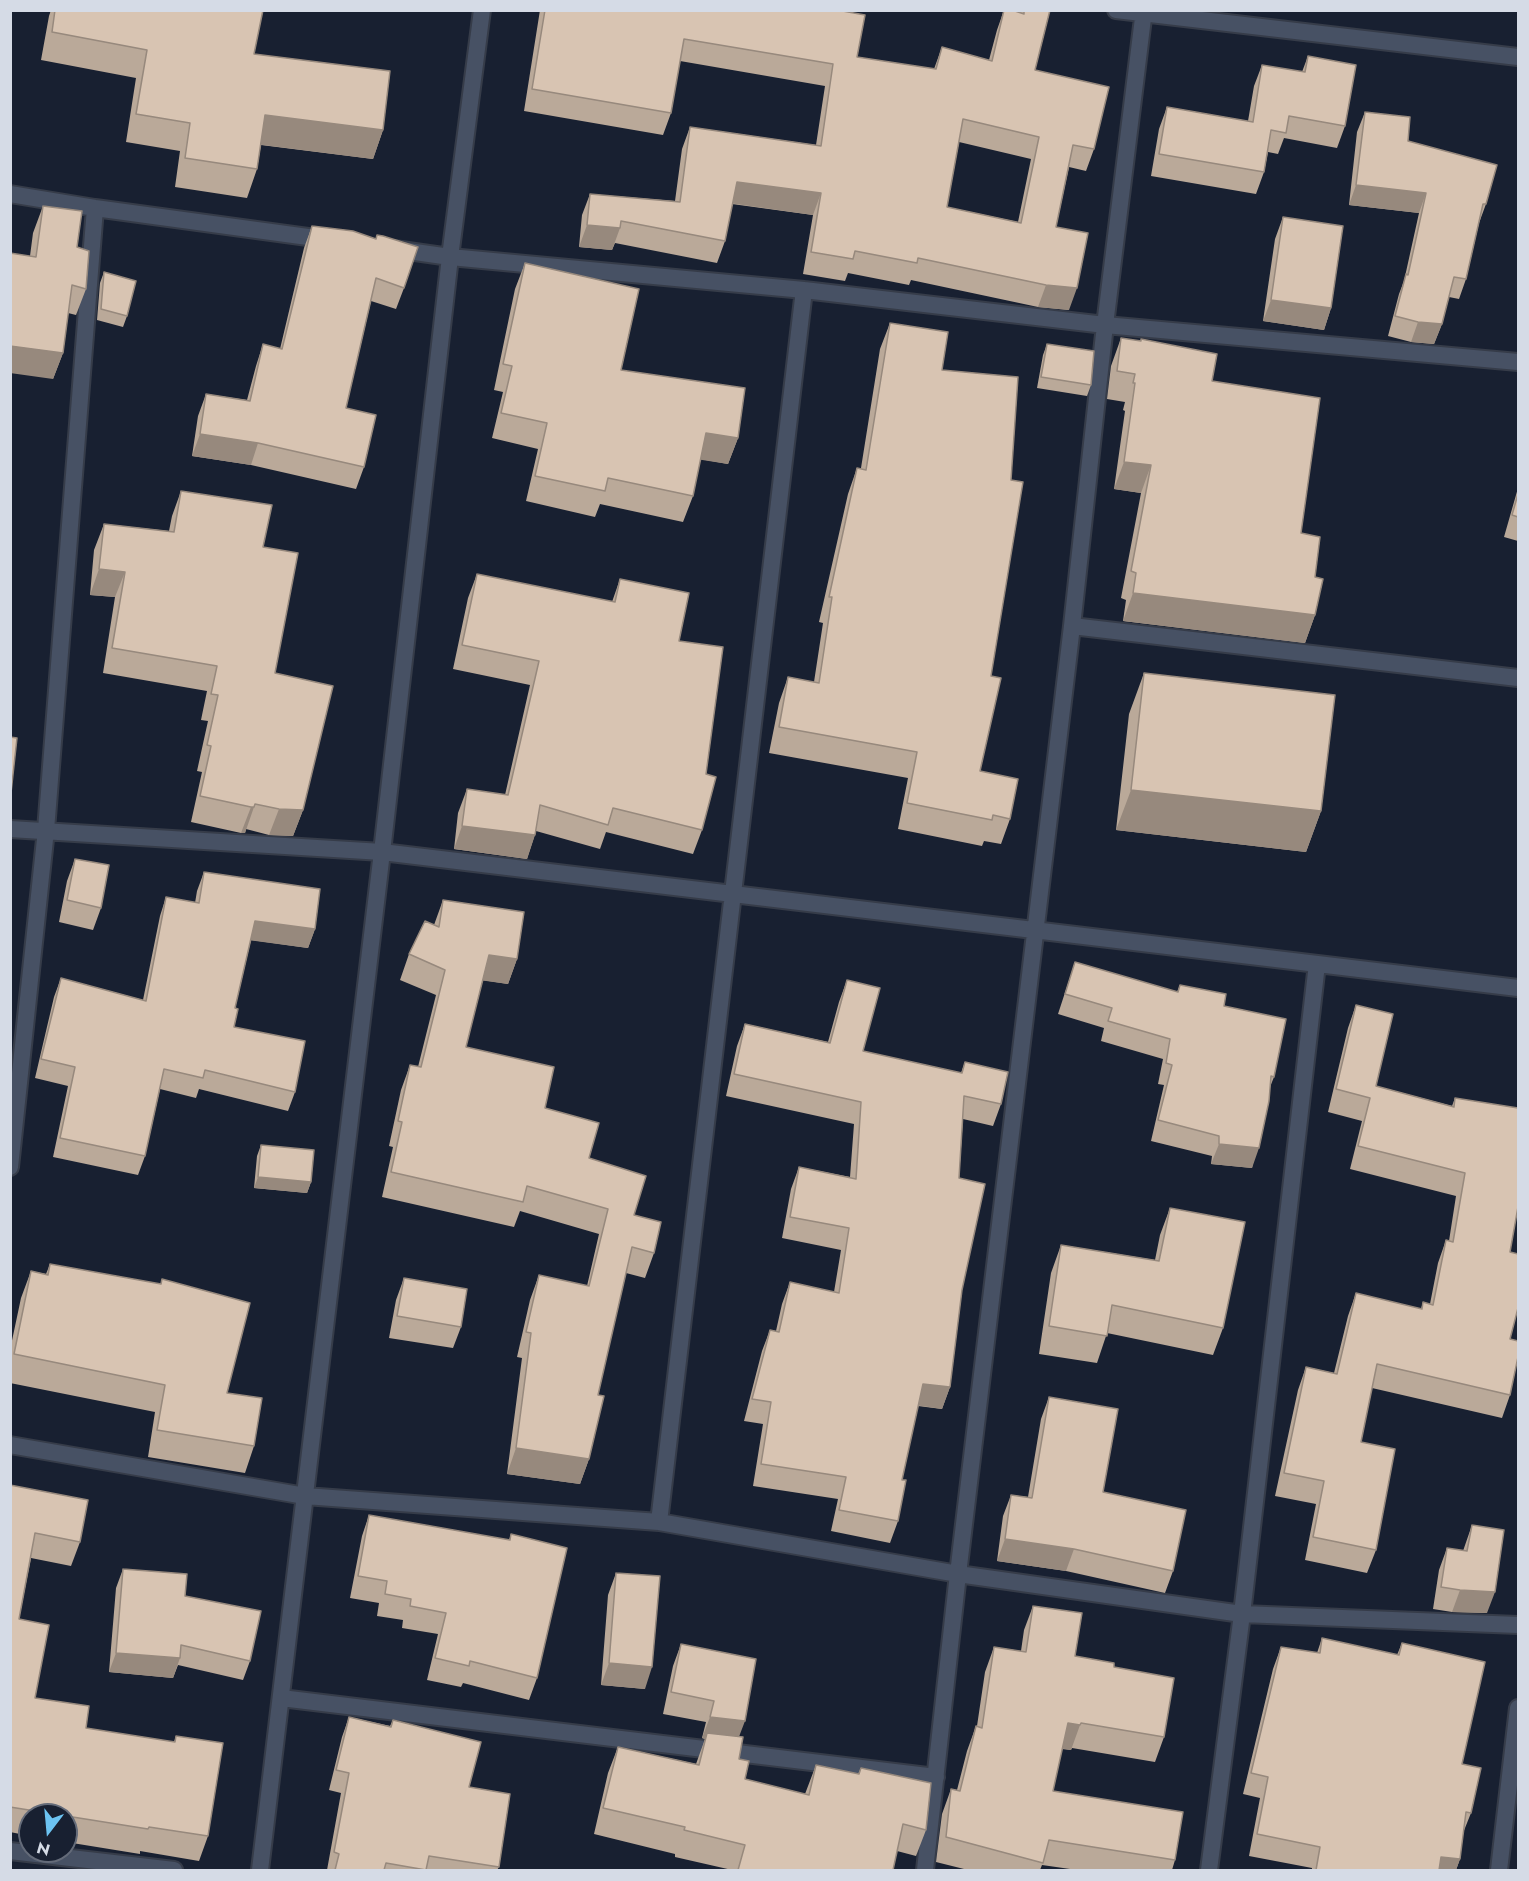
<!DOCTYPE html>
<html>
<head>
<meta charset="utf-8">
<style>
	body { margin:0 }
	#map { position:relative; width:1529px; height:1881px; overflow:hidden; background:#182031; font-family:Jost,sans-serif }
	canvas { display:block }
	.frame { position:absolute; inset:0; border:12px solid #d5dbe6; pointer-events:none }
	.north { position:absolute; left:18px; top:1803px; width:60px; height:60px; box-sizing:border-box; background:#182031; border:2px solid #646b79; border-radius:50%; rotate:196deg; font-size:16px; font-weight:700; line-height:24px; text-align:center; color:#d5dbe6 }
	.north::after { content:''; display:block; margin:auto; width:21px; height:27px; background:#6cc3f2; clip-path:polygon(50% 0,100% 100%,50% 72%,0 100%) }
</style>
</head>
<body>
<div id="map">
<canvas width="1529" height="1881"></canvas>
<div class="frame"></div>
<div class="north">N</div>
</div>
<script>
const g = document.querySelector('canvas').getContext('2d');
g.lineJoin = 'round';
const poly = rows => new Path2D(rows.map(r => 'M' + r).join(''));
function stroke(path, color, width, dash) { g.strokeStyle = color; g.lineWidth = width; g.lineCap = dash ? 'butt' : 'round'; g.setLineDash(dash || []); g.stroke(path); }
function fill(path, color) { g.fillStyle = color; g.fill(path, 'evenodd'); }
const minor = poly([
	[1116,10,1518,57],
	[10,194,95,208,330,240],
	[394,249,450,257,804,290,1105,325,1518,362],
	[1072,626,1518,678],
	[10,829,382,852,1518,988],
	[10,1167,46,830,95,208],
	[10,1445,305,1496,659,1522,958,1574,1242,1614,1518,1625],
	[659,1522,804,290],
	[281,1698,936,1777],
	[10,1851,174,1870],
	[260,1870,382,852,450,257,482,10],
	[925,1870,958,1574,1072,626,1105,325,1144,10],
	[1209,1870,1242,1614,1317,964],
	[1499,1870,1518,1708]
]);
const wall = poly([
	[51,10,263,10,254,54,383,130,373,159,261,145,257,169,247,198,175,187,180,151,126,142,136,78,41,60,49,16],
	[540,10,837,10,857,57,934,69,942,47,989,60,997,30,1004,10,1018,12,1018,10,1050,10,1035,70,1094,149,1086,171,1069,167,1056,227,1069,310,1038,307,911,280,909,285,848,273,845,281,803,274,813,215,732,204,725,241,717,263,615,243,612,250,579,247,582,215,590,194,675,201,682,149,690,127,816,145,825,86,680,61,671,113,663,135,524,111],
	[959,142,1031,159,1018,222,947,207],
	[1308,56,1345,126,1337,148,1284,138,1278,154,1268,152,1264,172,1256,194,1151,176,1159,129,1167,107,1248,121,1254,86,1262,65,1302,72],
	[1365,112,1408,141,1486,204,1479,223,1466,279,1459,299,1449,297,1442,324,1434,344,1411,342,1388,336,1399,294,1404,281,1419,213,1349,205,1357,132],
	[43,206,77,247,86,289,76,315,68,313,63,353,53,379,30,256,33,233],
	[1283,217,1331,308,1324,330,1263,321,1275,239],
	[312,226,404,288,396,309,371,301,346,408,364,467,356,489,251,465,192,456,198,416,206,394,247,400,256,366,263,344,280,349,304,248],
	[525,263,621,370,738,438,728,464,700,459,693,496,683,522,600,504,595,517,526,501,538,449,492,438,503,392,494,390,515,289],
	[104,272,127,316,123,327,97,320,100,283],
	[890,323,942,370,991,676,980,771,1010,819,1001,844,984,841,982,846,898,829,908,778,769,753,779,703,788,677,814,682,823,623,819,622,848,494,857,468,861,468,880,349],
	[1121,338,1212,381,1301,533,1315,577,1315,615,1305,643,1123,621,1126,600,1121,598,1141,493,1114,489,1125,411,1123,410,1125,402,1107,399,1111,366],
	[1047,344,1091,385,1087,396,1037,388,1043,355],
	[1518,488,1518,541,1504,537],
	[181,491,263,547,275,673,303,810,293,836,269,835,246,829,245,833,241,833,191,822,202,772,197,771,208,721,201,720,207,691,103,673,115,597,90,595,94,550,104,524,169,531,172,516],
	[477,574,612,602,620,579,679,641,706,774,702,830,693,854,606,832,600,849,536,831,527,859,454,849,458,813,467,789,505,795,530,685,453,669,468,598],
	[1144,673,1321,811,1306,852,1116,830,1129,714],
	[75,859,101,908,93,930,59,922,67,881],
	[204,872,315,929,308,948,251,940,235,1008,234,1027,295,1092,288,1111,199,1089,196,1098,160,1089,145,1156,138,1175,53,1157,68,1086,35,1078,54,997,61,978,143,1000,160,916,166,897,195,903,197,891],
	[443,900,517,959,508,984,482,980,466,1047,545,1108,589,1158,634,1215,654,1253,645,1278,626,1273,598,1395,589,1459,580,1484,507,1474,522,1358,517,1357,530,1300,539,1275,587,1286,599,1234,520,1211,514,1227,382,1197,393,1147,389,1146,401,1090,410,1065,418,1067,436,995,400,980,409,954,434,925],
	[1075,962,1177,992,1180,985,1224,1006,1274,1077,1270,1087,1252,1168,1211,1164,1212,1156,1151,1141,1164,1085,1158,1084,1163,1059,1101,1041,1104,1028,1058,1014],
	[847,980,863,1051,961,1073,965,1062,1001,1104,993,1126,963,1119,959,1178,962,1290,950,1387,942,1409,918,1406,902,1480,898,1521,890,1543,831,1531,838,1499,753,1486,763,1424,744,1421,762,1351,770,1330,776,1331,782,1304,790,1282,834,1292,841,1250,782,1238,791,1189,799,1167,850,1177,854,1124,726,1096,737,1046,745,1024,828,1042,839,1002],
	[1356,1005,1376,1086,1452,1106,1455,1098,1510,1252,1510,1395,1502,1418,1372,1388,1361,1442,1376,1550,1367,1573,1305,1560,1316,1504,1275,1496,1298,1390,1306,1367,1334,1373,1348,1316,1356,1293,1421,1309,1423,1302,1430,1304,1438,1263,1446,1240,1449,1241,1456,1196,1350,1169,1362,1121,1328,1112,1348,1028],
	[261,1145,311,1182,307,1193,254,1188,257,1156],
	[1170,1208,1223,1328,1213,1355,1107,1333,1097,1363,1039,1354,1051,1273,1061,1245,1155,1260,1160,1235],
	[50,1264,227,1393,254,1446,245,1473,148,1457,155,1412,10,1383,10,1350,21,1298,31,1271,46,1274],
	[404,1278,461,1327,453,1348,389,1338,396,1300],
	[1049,1397,1103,1492,1173,1571,1165,1593,1066,1571,997,1561,1003,1516,1011,1495,1028,1497,1041,1419],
	[10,1485,80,1542,71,1566,31,1558,19,1619,35,1698,86,1728,174,1742,176,1736,208,1836,199,1861,140,1851,140,1854,66,1842,66,1815,30,1815,30,1836,10,1832],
	[369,1515,509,1540,511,1534,537,1678,529,1700,463,1683,461,1687,427,1680,438,1634,402,1628,403,1620,377,1616,379,1603,350,1598,362,1536],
	[1472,1525,1487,1613,1452,1612,1433,1609,1439,1570,1447,1548,1463,1551],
	[123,1569,185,1596,250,1661,243,1680,178,1665,173,1678,109,1672,116,1588],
	[616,1573,645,1689,601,1685,608,1595],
	[1033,1606,1075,1656,1114,1667,1164,1737,1155,1762,1072,1748,1071,1750,1062,1749,1053,1791,1175,1860,1172,1870,1077,1870,1042,1865,1040,1870,968,1870,936,1862,942,1814,951,1789,957,1790,967,1751,976,1726,977,1726,985,1672,994,1647,1021,1651,1024,1630],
	[1322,1638,1397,1655,1402,1643,1462,1764,1471,1813,1463,1833,1460,1859,1456,1870,1312,1870,1312,1868,1249,1856,1260,1798,1243,1794,1273,1669,1281,1647,1317,1653],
	[681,1644,739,1736,739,1759,745,1779,805,1794,816,1765,858,1774,861,1768,926,1830,916,1856,897,1851,893,1870,732,1870,675,1857,675,1854,594,1834,608,1773,618,1747,696,1764,705,1739,702,1738,706,1722,663,1714,673,1666],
	[349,1717,390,1726,393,1720,469,1787,499,1867,497,1870,327,1870,341,1793,329,1790,342,1737]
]);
const shadedWall = poly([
	[265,115,383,130,373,159,255,144],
	[737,182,821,193,813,215,729,203],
	[1356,185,1426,193,1419,213,1349,205],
	[587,225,620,228,612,250,579,247],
	[1046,285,1077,288,1069,310,1038,307],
	[1271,300,1331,308,1324,330,1263,321],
	[1418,322,1442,324,1434,344,1411,342],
	[10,346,63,353,53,379,10,373],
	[706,433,738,438,728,464,696,459],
	[200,434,258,443,251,465,192,456],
	[1124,462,1151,465,1141,493,1114,489],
	[99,569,125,572,115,597,90,595],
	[1133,593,1315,615,1305,643,1123,621],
	[1131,790,1321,811,1306,852,1116,830],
	[251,807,254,807,245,833,241,833],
	[279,809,303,810,293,836,269,835],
	[462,826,535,835,527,859,454,849],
	[255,921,315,929,308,948,248,940],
	[489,955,517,959,508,984,479,980],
	[1219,1144,1259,1148,1252,1168,1211,1164],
	[258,1177,311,1182,307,1193,254,1188],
	[923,1384,950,1387,942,1409,915,1405],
	[516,1448,589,1459,580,1484,507,1474],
	[1005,1539,1074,1549,1066,1571,997,1561],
	[1460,1590,1495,1592,1487,1613,1452,1612],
	[116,1653,180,1658,173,1678,109,1672],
	[609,1663,652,1667,645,1689,601,1685],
	[710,1717,745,1721,737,1742,707,1733,705,1739,702,1738],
	[1068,1723,1080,1725,1071,1750,1059,1748],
	[1441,1857,1460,1859,1456,1870,1436,1870]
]);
const building = poly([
	[55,10,263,10,254,54,390,71,383,130,265,115,257,169,185,158,190,123,136,114,147,50,52,32,55,10],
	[545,10,837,10,865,15,857,57,936,69,942,47,992,61,1004,10,1012,10,1024,14,1024,10,1050,10,1035,70,1109,87,1094,149,1073,145,1056,227,1088,233,1077,288,1046,285,918,258,917,263,855,251,853,259,811,252,821,193,737,182,725,241,621,221,620,228,587,225,590,194,680,202,690,127,821,146,833,64,684,39,671,113,532,89,545,10],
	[963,119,1039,137,1021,223,947,207,963,119],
	[1308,56,1356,65,1345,126,1289,116,1286,133,1271,130,1264,172,1159,154,1167,107,1253,122,1262,65,1305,72,1308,56],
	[1365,112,1410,117,1408,141,1497,165,1486,204,1483,204,1466,279,1454,277,1442,324,1418,322,1395,316,1406,274,1408,275,1426,193,1356,185,1365,112],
	[43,206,82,211,77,247,89,251,86,289,72,285,63,353,10,346,10,253,36,257,43,206],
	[1283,217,1343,226,1331,308,1271,300,1283,217],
	[312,226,353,231,376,239,377,235,383,236,418,247,404,288,376,278,346,408,376,415,364,467,258,443,200,434,206,394,250,401,263,344,282,349,312,226],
	[525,263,639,289,621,370,745,388,738,438,706,433,693,496,608,478,605,491,535,476,547,423,501,413,512,366,503,364,525,263],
	[104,272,136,281,127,316,101,309,104,272],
	[890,323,948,332,942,370,1018,377,1011,480,1023,482,991,676,1001,678,980,771,1018,779,1010,819,993,815,992,820,907,803,917,752,779,727,788,677,819,683,832,597,829,597,857,468,866,470,890,323],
	[1121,338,1141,341,1141,339,1217,354,1212,381,1320,398,1301,533,1320,537,1315,577,1323,579,1315,615,1133,593,1136,573,1131,571,1151,465,1124,462,1135,383,1133,383,1135,374,1117,371,1121,338],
	[1047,344,1094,351,1091,385,1041,377,1047,344],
	[181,491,272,505,263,547,298,553,275,673,333,686,303,810,279,809,255,804,254,807,251,807,200,796,211,746,207,745,218,695,211,694,217,666,112,648,125,572,99,569,104,524,174,532,181,491],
	[1518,494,1518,517,1512,515,1518,494],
	[477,574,615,602,620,579,689,593,679,641,723,647,706,774,716,777,702,830,613,808,608,825,540,805,535,835,462,826,467,789,508,795,539,661,462,645,477,574],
	[1144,673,1335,695,1321,811,1131,790,1144,673],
	[10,737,17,738,11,793,10,793,10,737],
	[75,859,109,865,101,908,67,900,75,859],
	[204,872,320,889,315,929,255,921,235,1008,238,1009,234,1027,305,1041,295,1092,205,1070,203,1078,164,1069,145,1156,60,1138,75,1067,41,1059,61,978,146,1001,166,897,199,903,204,872],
	[443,900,524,912,517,959,489,955,466,1047,554,1067,545,1108,599,1123,589,1158,646,1176,634,1215,661,1222,654,1253,632,1247,598,1395,604,1396,589,1459,516,1448,531,1333,526,1332,539,1275,589,1286,608,1209,527,1186,523,1202,391,1172,402,1122,398,1121,410,1065,421,1067,445,970,409,954,425,921,439,927,443,900],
	[1075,962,1178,992,1180,985,1226,994,1224,1006,1286,1019,1274,1077,1271,1076,1269,1101,1259,1148,1219,1144,1219,1136,1158,1120,1172,1065,1166,1063,1170,1039,1108,1021,1112,1008,1065,994,1075,962],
	[847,980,880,988,863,1051,962,1073,965,1062,1008,1072,1001,1104,964,1096,959,1178,985,1184,962,1290,950,1387,923,1384,902,1480,906,1480,898,1521,839,1510,846,1477,761,1464,771,1402,752,1399,770,1330,779,1332,790,1282,839,1293,849,1228,790,1217,799,1167,856,1179,861,1102,734,1074,745,1024,830,1043,847,980],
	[1356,1005,1393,1014,1376,1086,1454,1107,1455,1098,1518,1108,1518,1207,1510,1252,1518,1254,1518,1308,1510,1339,1518,1341,1518,1357,1510,1395,1377,1364,1361,1442,1395,1449,1376,1550,1313,1537,1324,1481,1284,1473,1306,1367,1337,1374,1356,1293,1422,1309,1423,1302,1433,1305,1446,1240,1453,1242,1465,1173,1358,1146,1370,1098,1336,1089,1356,1005],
	[261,1145,314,1150,311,1182,258,1177,261,1145],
	[1170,1208,1245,1222,1223,1328,1112,1305,1107,1336,1049,1326,1061,1245,1159,1261,1170,1208],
	[50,1264,161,1284,162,1279,250,1303,227,1393,262,1398,254,1446,157,1430,165,1385,14,1354,31,1271,48,1275,50,1264],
	[404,1278,467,1289,461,1327,397,1316,404,1278],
	[1049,1397,1118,1409,1103,1492,1186,1510,1173,1571,1074,1549,1005,1539,1011,1495,1032,1498,1049,1397],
	[10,1485,88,1500,80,1542,35,1533,19,1619,49,1625,35,1698,89,1706,86,1728,175,1742,176,1736,223,1743,208,1836,149,1827,148,1829,10,1807,10,1485],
	[369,1515,510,1540,511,1534,567,1548,537,1678,470,1661,469,1666,435,1658,446,1613,410,1606,411,1599,385,1594,387,1581,358,1576,369,1515],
	[1472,1525,1504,1530,1495,1592,1460,1590,1441,1587,1447,1548,1467,1551,1472,1525],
	[123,1569,187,1574,185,1596,261,1611,250,1661,181,1645,180,1658,116,1653,123,1569],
	[616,1573,660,1576,652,1667,609,1663,616,1573],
	[1033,1606,1082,1613,1075,1656,1114,1663,1114,1667,1174,1678,1164,1737,1081,1723,1080,1725,1068,1723,1053,1791,1183,1812,1175,1860,1049,1840,1043,1863,946,1837,951,1789,960,1791,976,1726,982,1728,994,1647,1026,1652,1033,1606],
	[1322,1638,1399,1655,1402,1643,1485,1662,1462,1764,1481,1768,1471,1813,1466,1812,1460,1859,1441,1857,1439,1870,1316,1870,1320,1847,1257,1834,1268,1777,1251,1773,1281,1647,1320,1653,1322,1638],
	[681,1644,756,1659,745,1721,710,1717,714,1701,671,1692,681,1644],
	[349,1717,391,1727,393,1720,481,1742,469,1787,510,1794,499,1867,429,1856,426,1870,386,1863,384,1870,335,1870,339,1854,334,1852,349,1773,336,1770,349,1717],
	[707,1733,743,1737,739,1759,749,1761,745,1779,809,1795,816,1765,859,1774,861,1768,931,1783,926,1830,903,1824,893,1870,738,1870,745,1845,684,1830,685,1827,603,1808,618,1747,699,1765,707,1733]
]);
stroke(minor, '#363c49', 20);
stroke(minor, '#475164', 16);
fill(wall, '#baa999');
fill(shadedWall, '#97897d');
fill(building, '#d8c4b2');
stroke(building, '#97897d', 1.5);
</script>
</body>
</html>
